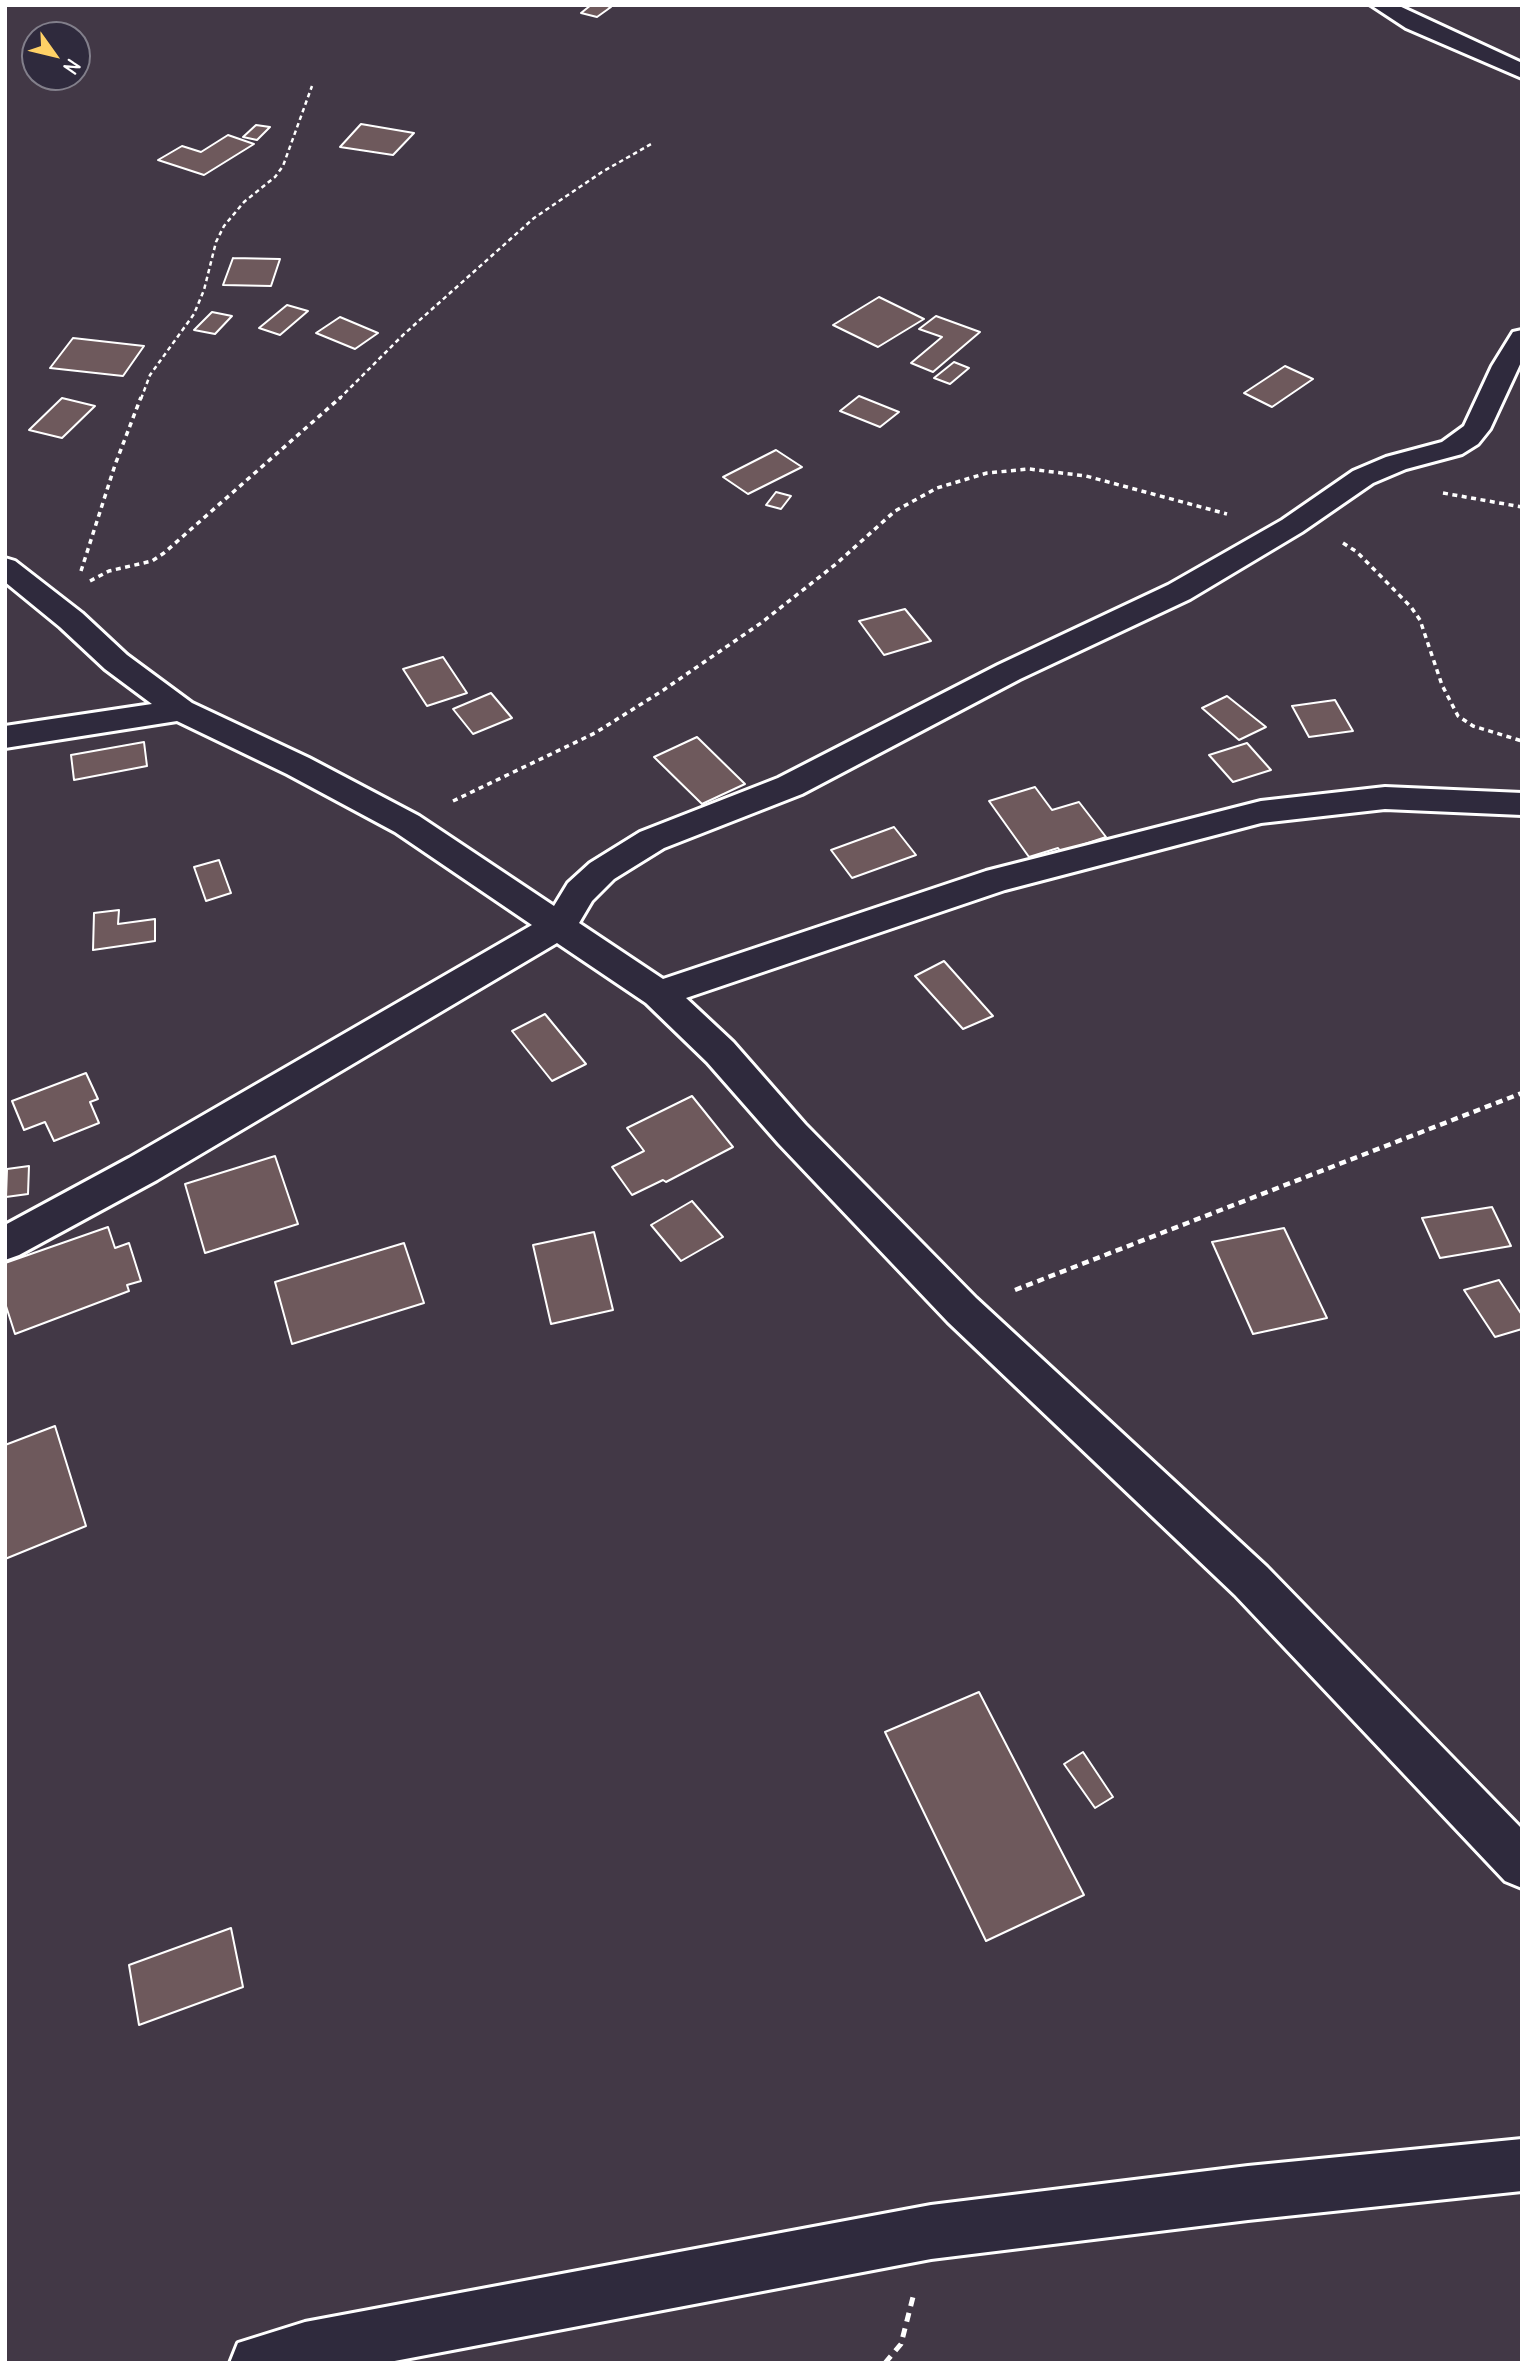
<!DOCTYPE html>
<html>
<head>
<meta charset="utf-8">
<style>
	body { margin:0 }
	#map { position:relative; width:1527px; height:2368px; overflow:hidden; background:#423846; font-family:Delius,sans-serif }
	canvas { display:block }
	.frame { position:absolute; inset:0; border:7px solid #fff; pointer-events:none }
	.north { position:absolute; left:21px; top:21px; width:70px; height:70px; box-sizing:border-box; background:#2f2a3d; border:2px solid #827f8b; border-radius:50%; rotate:124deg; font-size:19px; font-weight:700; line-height:28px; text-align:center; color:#fff }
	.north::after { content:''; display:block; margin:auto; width:24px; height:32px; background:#ffd166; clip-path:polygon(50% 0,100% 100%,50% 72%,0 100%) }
</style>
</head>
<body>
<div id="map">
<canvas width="1527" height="2368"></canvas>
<div class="frame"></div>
<div class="north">N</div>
</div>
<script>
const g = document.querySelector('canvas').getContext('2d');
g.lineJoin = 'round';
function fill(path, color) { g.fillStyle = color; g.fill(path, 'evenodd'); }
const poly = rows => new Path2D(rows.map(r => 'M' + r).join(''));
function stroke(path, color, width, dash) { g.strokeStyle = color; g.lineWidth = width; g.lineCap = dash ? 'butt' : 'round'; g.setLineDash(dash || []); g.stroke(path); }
const building = poly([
	[591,5,604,5,611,7,597,17,581,13,591,5],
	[361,124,414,133,393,155,340,147,361,124],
	[256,125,270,127,257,140,243,137,256,125],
	[228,135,254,144,204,175,158,160,182,146,201,152,228,135],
	[233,258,280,259,271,286,223,285,233,258],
	[879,297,924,319,878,347,833,325,879,297],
	[287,305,308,311,280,335,259,328,287,305],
	[212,312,232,316,215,334,194,330,212,312],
	[936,316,980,332,933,372,911,363,942,337,919,329,936,316],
	[340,317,378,333,355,349,316,333,340,317],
	[73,338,144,346,123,376,50,368,73,338],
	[954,362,969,368,950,384,934,378,954,362],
	[1285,366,1313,379,1272,407,1244,393,1285,366],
	[859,396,899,412,880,427,840,411,859,396],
	[62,398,95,406,62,438,29,430,62,398],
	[776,450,802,467,748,494,723,477,776,450],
	[776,492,791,496,781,509,766,505,776,492],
	[905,609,931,641,884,655,859,621,905,609],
	[443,657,467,693,427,706,403,669,443,657],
	[491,693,512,718,473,734,453,709,491,693],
	[1227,696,1266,727,1239,740,1202,708,1227,696],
	[1335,700,1353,731,1309,737,1292,706,1335,700],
	[697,737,745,784,702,804,654,757,697,737],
	[144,742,147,766,74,780,71,755,144,742],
	[1247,743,1271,770,1233,782,1209,755,1247,743],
	[1035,787,1052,810,1079,802,1106,837,1061,852,1058,848,1029,857,989,801,1035,787],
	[894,827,916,855,852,878,831,850,894,827],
	[219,860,231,893,206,901,194,867,219,860],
	[119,910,118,924,155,919,155,941,93,950,94,913,119,910],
	[944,961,993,1016,963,1029,915,976,944,961],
	[545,1014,586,1064,552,1081,512,1031,545,1014],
	[86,1073,98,1099,90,1102,99,1123,54,1141,45,1122,24,1130,12,1101,86,1073],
	[692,1096,733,1147,666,1182,663,1180,632,1195,612,1167,644,1151,627,1128,692,1096],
	[275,1156,298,1224,205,1253,185,1184,275,1156],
	[29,1166,28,1194,6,1197,7,1169,29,1166],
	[692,1201,723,1237,681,1261,651,1225,692,1201],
	[1492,1207,1511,1246,1440,1258,1422,1218,1492,1207],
	[108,1227,115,1248,129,1243,141,1281,127,1285,129,1291,15,1334,5,1303,5,1263,108,1227],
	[1284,1228,1327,1318,1253,1334,1212,1242,1284,1228],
	[594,1232,613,1310,551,1324,533,1245,594,1232],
	[404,1243,424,1303,292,1344,275,1282,404,1243],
	[1499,1280,1522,1315,1522,1329,1495,1337,1464,1290,1499,1280],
	[55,1426,86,1526,5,1559,5,1445,55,1426],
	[979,1692,1084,1895,986,1941,885,1732,979,1692],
	[1083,1752,1113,1797,1095,1808,1064,1764,1083,1752],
	[231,1928,243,1987,139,2025,129,1965,231,1928]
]);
const pathFar3 = poly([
	[141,399,150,375,194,314,204,290,216,242,224,226,244,202,275,177,283,166,312,86],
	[339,399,403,335,534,218,602,172,653,143]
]);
const pathFar2 = poly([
	[1443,493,1522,507],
	[1343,543,1357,552,1411,607,1420,620,1442,685,1458,716,1473,726,1522,741],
	[81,571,115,465,141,397],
	[90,581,109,571,152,561,164,553,341,397],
	[453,801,595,733,662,691,761,623,836,564,895,511,937,488,987,473,1029,469,1086,476,1227,514]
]);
const pathFar1 = poly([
	[1015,1290,1522,1093]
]);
const path = poly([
	[885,2363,901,2344,914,2293]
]);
const minor = poly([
	[1371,5,1397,5,1522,63,1522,78,1406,28,1371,5],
	[1522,330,1522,360,1490,429,1478,444,1462,454,1406,469,1373,483,1302,532,1190,599,1020,679,802,794,664,848,614,879,592,901,579,923,663,979,986,871,1261,801,1385,787,1522,793,1522,815,1385,809,1261,823,1005,890,686,998,733,1042,805,1124,976,1298,1267,1567,1522,1829,1522,1888,1505,1881,1235,1595,948,1322,779,1144,707,1062,646,1003,557,943,157,1180,19,1255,5,1260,5,1225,129,1158,532,925,395,832,287,774,177,721,5,748,5,726,152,704,105,669,60,627,5,582,5,558,15,561,82,613,127,655,192,703,309,758,419,816,554,906,568,883,590,863,640,832,778,778,998,665,1168,585,1282,520,1353,471,1386,457,1442,442,1464,426,1492,366,1513,332,1522,330],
	[1522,2139,1522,2191,1248,2220,931,2259,384,2363,230,2363,238,2343,305,2322,931,2205,1248,2166,1522,2139]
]);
fill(building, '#6e595c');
stroke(building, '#fff', 2);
stroke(minor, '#fff', 6);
stroke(pathFar3, '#fff', 2.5, [4.5, 3.5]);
stroke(pathFar2, '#fff', 3.5, [5, 4.5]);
stroke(pathFar1, '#fff', 4.5, [7, 5]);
stroke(path, '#fff', 5, [9, 7]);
fill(minor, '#2f2a3d');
</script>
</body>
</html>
